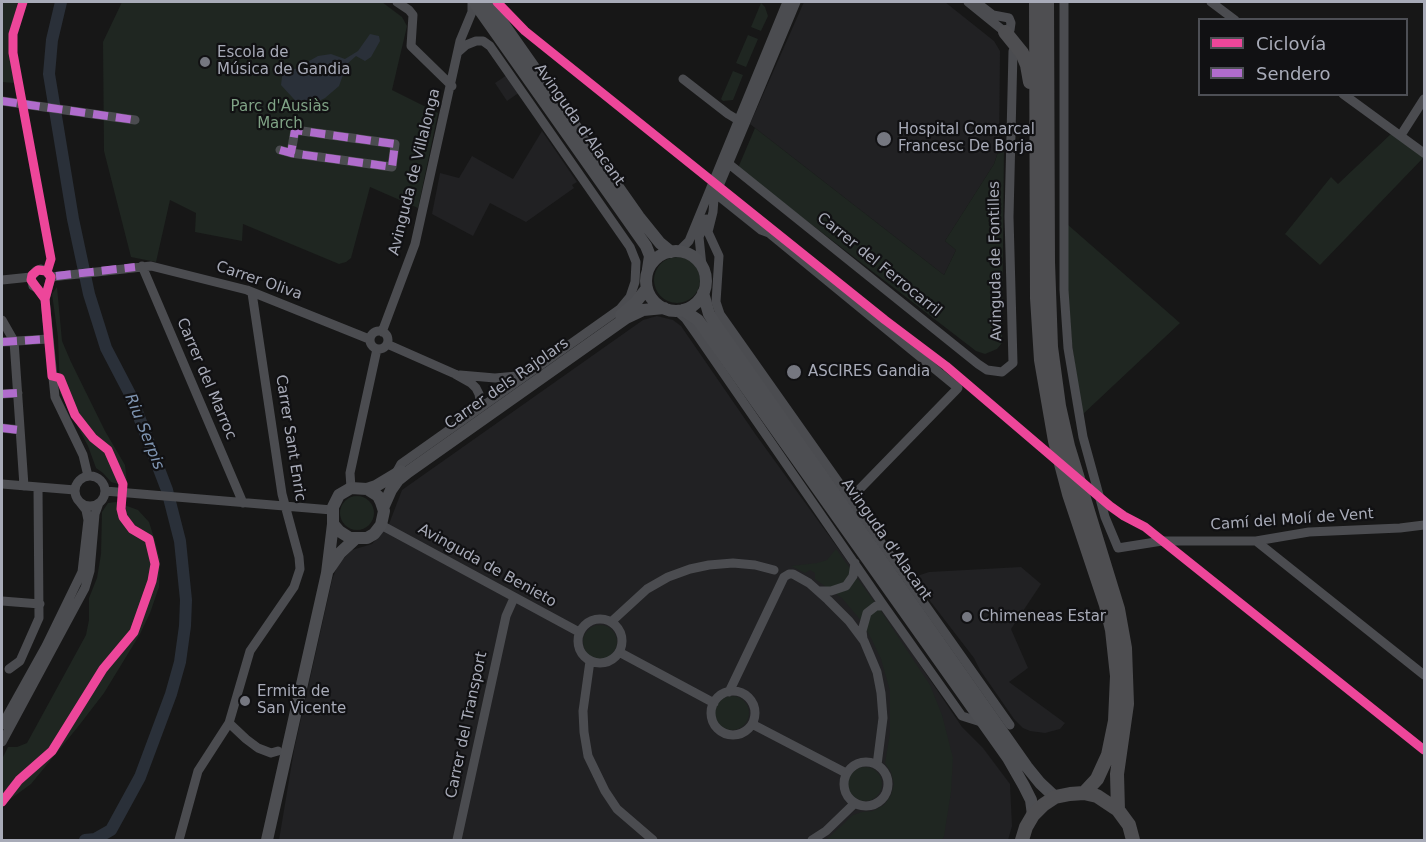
<!DOCTYPE html>
<html>
<head>
<meta charset="utf-8">
<style>
	body { margin:0 }
	#map { position:relative; width:1426px; height:842px; overflow:hidden; background:#171717; font-family:"DejaVu Sans",sans-serif }
	canvas { display:block }
	.frame { position:absolute; inset:0; border:3px solid #a8abb8; pointer-events:none }
	.legend { position:absolute; left:1198px; top:18px; width:210px; height:78px; box-sizing:border-box; background:#111113; border:2px solid #4d4f55; margin:0; padding:8px 10px; list-style:none; font-size:18px; color:#a8abb8 }
	.legend li { display:flex; align-items:center; gap:12px; height:30px }
	.legend b { width:30px; border:2px solid #4d4f55 }
</style>
</head>
<body>
<div id="map">
<canvas width="1426" height="842"></canvas>
<div class="frame"></div>
<ul class="legend">
<li><b style="height:8px;background:#ed469a"></b>Ciclovía</li>
<li><b style="height:8px;background:#b06ccc"></b>Sendero</li>
</ul>
</div>
<script>
const g = document.querySelector('canvas').getContext('2d');
g.lineJoin = 'round';
function fill(path, color) { g.fillStyle = color; g.fill(path, 'evenodd'); }
const poly = rows => new Path2D(rows.map(r => 'M' + r).join(''));
function stroke(path, color, width, dash) { g.strokeStyle = color; g.lineWidth = width; g.lineCap = dash ? 'butt' : 'round'; g.setLineDash(dash || []); g.stroke(path); }
function write(font, color, halo, rows, align = 'center') {
  g.font = font + ' "DejaVu Sans",sans-serif'; g.lineWidth = 4.5; g.setLineDash([]); g.textBaseline = 'middle'; g.strokeStyle = halo; g.fillStyle = color; for (const [text, x, y, turn = 0] of rows) {
    g.save(); g.translate(x, y); g.rotate((+turn || 0) * Math.PI / 180); g.textAlign = isNaN(turn) ? turn : align; if (halo) g.strokeText(text, 0, 0); g.fillText(text, 0, 0); g.restore();
  }
}
const built = poly([
	[804,2,945,2,994,41,1000,51,999,149,994,164,945,241,956,250,944,275,750,124],
	[507,75,520,92,507,101,495,83],
	[542,131,577,182,572,185,574,188,526,222,490,203,473,236,432,214,440,173,459,178,472,156,513,179],
	[657,316,673,320,681,326,756,435,885,613,962,727,983,748,1010,784,1012,826,1008,840,279,840,294,750,332,580,338,564,352,550,372,544,389,524,402,490,643,320],
	[1021,567,1041,584,1011,629,1028,668,1009,682,1065,723,1060,729,1045,733,1030,731,1023,728,1014,719,980,670,974,658,914,580,920,575,929,572]
]);
const green = poly([
	[2,2,18,2,10,30,15,83,2,82],
	[122,2,382,2,402,17,407,26,392,90,438,113,418,208,370,187,351,258,346,262,339,264,243,224,242,241,195,232,196,213,170,200,156,262,131,257,104,151,103,42],
	[761,3,765,7,768,16,761,31,751,27],
	[748,35,758,39,746,67,736,63],
	[733,71,743,75,733,100,723,101,721,99],
	[755,128,944,275,956,250,945,241,994,164,999,149,1004,149,1002,343,997,349,985,354,976,351,738,168],
	[1392,133,1424,157,1320,265,1285,234,1331,177,1338,184],
	[1067,224,1180,323,1082,415,1072,344,1068,296],
	'654 280a23 23 0 1 1 46 0a23 23 0 1 1-46 0Z',
	[57,287,62,341,71,362,105,431,125,465,127,482,118,484,111,482,103,473,96,468,88,446,60,393,58,337,52,294],
	'340 513a17 17 0 1 1 34 0a17 17 0 1 1-34 0Z',
	[116,502,138,510,149,522,155,541,160,560,159,587,150,613,140,634,104,693,77,728,31,784,2,805,2,759,8,747,17,747,27,743,86,635,89,620,89,598,97,578,101,554,102,512,108,503],
	[836,549,881,611,930,685,942,715,953,758,951,792,944,836,942,840,826,840,853,815,862,812,873,811,884,805,891,795,894,784,891,772,885,763,890,733,890,691,881,659,872,640,863,623,842,598,815,579,815,573,810,570,805,573,791,566,817,563,827,560],
	'583 642a17 17 0 1 1 34 0a17 17 0 1 1-34 0Z',
	'715 713a17 17 0 1 1 34 0a17 17 0 1 1-34 0Z',
	'848 784a17 17 0 1 1 34 0a17 17 0 1 1-34 0Z'
]);
const water = poly([
	[370,34,379,36,380,41,371,57,365,61,356,56,347,64,339,86,325,98,303,109,281,85,283,68,295,69,318,56,331,54,345,59,358,51]
]);
const river = poly([
	[61,2,52,40,49,74,73,219,89,294,106,348,131,396,167,490,180,541,186,600,185,626,180,662,171,694,140,777,111,830,95,839,85,840]
]);
const minor = poly([
	[397,2,409,10,413,15,411,46,452,86],
	[968,2,1005,32,1010,30,1011,23,1009,18,993,15,976,2],
	[1064,2,1064,290,1068,348,1083,437,1105,517,1118,548,1162,541,1256,541,1309,532,1400,528,1424,525],
	[1211,2,1235,20],
	[683,79,728,114,738,120],
	[1343,94,1424,153],
	[2,101,135,120],
	[1401,135,1424,99],
	[280,150,291,153,392,167,395,144,295,130,291,153],
	[729,164,978,364,987,370,1002,372,1013,363,1009,217,1013,51],
	[716,194,761,230,769,233,958,388,850,499],
	[714,198,796,2],
	[714,199,713,212,708,232,719,256,716,302,720,314,1010,725],
	[678,252,689,241,787,2],
	[142,266,243,503],
	[702,266,699,237,706,219],
	[31,277,36,271,41,269,47,272,51,277,45,299,55,397,83,455,88,476],
	[31,277,33,286,38,289,45,299],
	[51,277,151,266,247,290,369,339],
	[2,280,31,277],
	[252,293,282,494,299,557,300,569,294,587,250,651,229,723,246,739,258,748,271,753,278,751],
	[677,311,685,318,697,335,884,606,962,716,981,722],
	[2,320,14,341,24,486],
	'370 340a9 9 0 1 1 18 0a9 9 0 1 1-18 0Z',
	[382,332,415,244,460,41,472,12,472,2],
	[2,342,48,339],
	[387,344,455,374,471,383,476,388,479,394,480,400,476,410],
	[460,375,495,378,517,376,527,372],
	[2,394,18,393],
	[2,428,20,430],
	[395,475,401,464,620,309,630,297,635,282,636,262,630,247,490,46,483,41,476,41,466,45,458,52],
	'75 491a15 15 0 1 1 30 0a15 15 0 1 1-30 0Z',
	[2,484,75,490],
	[351,488,350,473,377,349],
	[105,491,332,510],
	[381,525,579,632],
	[1256,541,1424,675],
	[818,591,831,591,846,586,853,576,855,563],
	[2,601,40,604],
	'578 641a22 22 0 1 1 44 0a22 22 0 1 1-44 0Z',
	[611,622,647,589,668,577,690,569,709,565,733,563,755,565,774,570],
	[863,639,862,631,867,613,876,606,884,606],
	[619,652,714,703],
	[590,661,583,711,584,732,588,756,605,791,617,809,653,840],
	[9,669,20,661,39,618,38,487],
	'711 713a22 22 0 1 1 44 0a22 22 0 1 1-44 0Z',
	[729,692,784,577,789,574,793,574,809,583,828,600,849,621,864,641,877,672,881,693,883,718,877,765],
	[752,724,846,773],
	[2,725,46,646,82,572,88,520,86,510,79,501],
	[2,742,85,588,90,571,95,514,99,503],
	'844 784a22 22 0 1 1 44 0a22 22 0 1 1-44 0Z',
	[179,840,198,771,229,723],
	[457,840,506,616,514,598],
	[812,840,826,831,855,803]
]);
const major = poly([
	[474,2,646,246,650,256,648,269],
	[488,2,639,217,660,243,671,252],
	'646 281a30 30 0 1 1 60 0a30 30 0 1 1-60 0Z',
	[703,293,709,314,714,322,1027,767,1040,783,1055,797],
	[683,310,698,320,1008,758,1024,786,1031,800,1033,815],
	[621,315,636,302,647,288],
	[367,489,376,486,401,471],
	[383,508,391,490,398,480,408,472,626,318,643,310,664,308],
	[329,569,340,553,355,539],
	[267,840,327,573,333,524,333,507,339,495,351,488,367,489,378,496,381,502,384,511,381,525,374,534,367,538,350,538,339,531,333,524]
]);
const highway = poly([
	[1036,2,1037,298,1041,360,1055,441,1069,494,1106,605,1112,630,1117,676,1115,721,1108,755,1097,779,1084,793],
	[1047,2,1048,262,1051,347,1059,406,1068,446,1118,609,1125,648,1127,704,1117,774,1118,810],
	[1005,32,1022,53,1027,65,1030,82],
	[1022,840,1026,827,1033,815,1043,805,1055,797,1070,794,1084,793,1097,796,1118,810,1129,825,1133,840]
]);
const quiet = poly([
	[2,101,135,120],
	[280,150,291,153,392,167,395,144,295,130,291,153],
	[56,276,135,267],
	[2,342,48,339],
	[2,394,18,393],
	[2,428,20,430]
]);
const cycleway = poly([
	[23,2,13,34,13,53,51,259,47,272],
	[497,2,525,31,885,320,946,366,1110,506,1124,516,1145,527,1424,750],
	[2,802,19,780,52,751,103,669,134,632,152,581,155,564,149,539,132,529,123,517,121,509,123,484,108,450,93,438,75,415,60,378,52,376,45,299,51,277,46,271,38,270,32,275,31,280,45,299]
]);
const markers = [
	[205,62,6,"#757780"],
	[884,139,8,"#757780"],
	[794,372,8,"#757780"],
	[967,617,6,"#757780"],
	[245,701,6,"#757780"]
];
const poiNames = [
	["Escola de",217,53],
	["Música de Gandia",217,70],
	["Hospital Comarcal",898,130],
	["Francesc De Borja",898,147],
	["ASCIRES Gandia",808,372],
	["Chimeneas Estar",979,617],
	["Ermita de",257,692],
	["San Vicente",257,709]
];
const parkNames = [
	["Parc d'Ausiàs",280,107],
	["March",280,124]
];
const streetNames = [
	["Avinguda d'Alacant",579,125,55],
	["Avinguda de Villalonga",415,172,-76],
	["Avinguda de Fontilles",996,261,-91],
	["Carrer del Ferrocarril",879,265,39],
	["Carrer Oliva",259,281,19],
	["Carrer del Marroc",206,379,67],
	["Carrer dels Rajolars",507,384,-35],
	["Carrer Sant Enric",290,438,81],
	["Camí del Molí de Vent",1292,520,-4],
	["Avinguda d'Alacant",886,540,55],
	["Avinguda de Benieto",487,566,29],
	["Carrer del Transport",467,725,-78]
];
const waterNames = [
	["Riu Serpis",144,432,68]
];
fill(built, '#212123');
fill(green, '#1f2621');
fill(water, '#2a3039');
stroke(river, '#2a3039', 12);
stroke(minor, '#4b4c50', 9);
stroke(major, '#4d4e52', 12);
stroke(highway, '#4e4e51', 14);
stroke(quiet, '#b06ccc', 8, [15, 8]);
stroke(cycleway, '#ed469a', 9);
for (const [x, y, r, color] of markers) { const dot = new Path2D(); dot.arc(x, y, r, 0, 2 * Math.PI); g.fillStyle = color; g.fill(dot); stroke(dot, '#111113', 2); }
write('15px', '#a8abb8', '#111113', poiNames, 'left');
write('15px', '#7fa285', '#111113', parkNames);
write('15px', '#a8abb8', '#111113', streetNames);
write('italic 16px', '#7f95b2', '#111113', waterNames);
</script>
</body>
</html>
